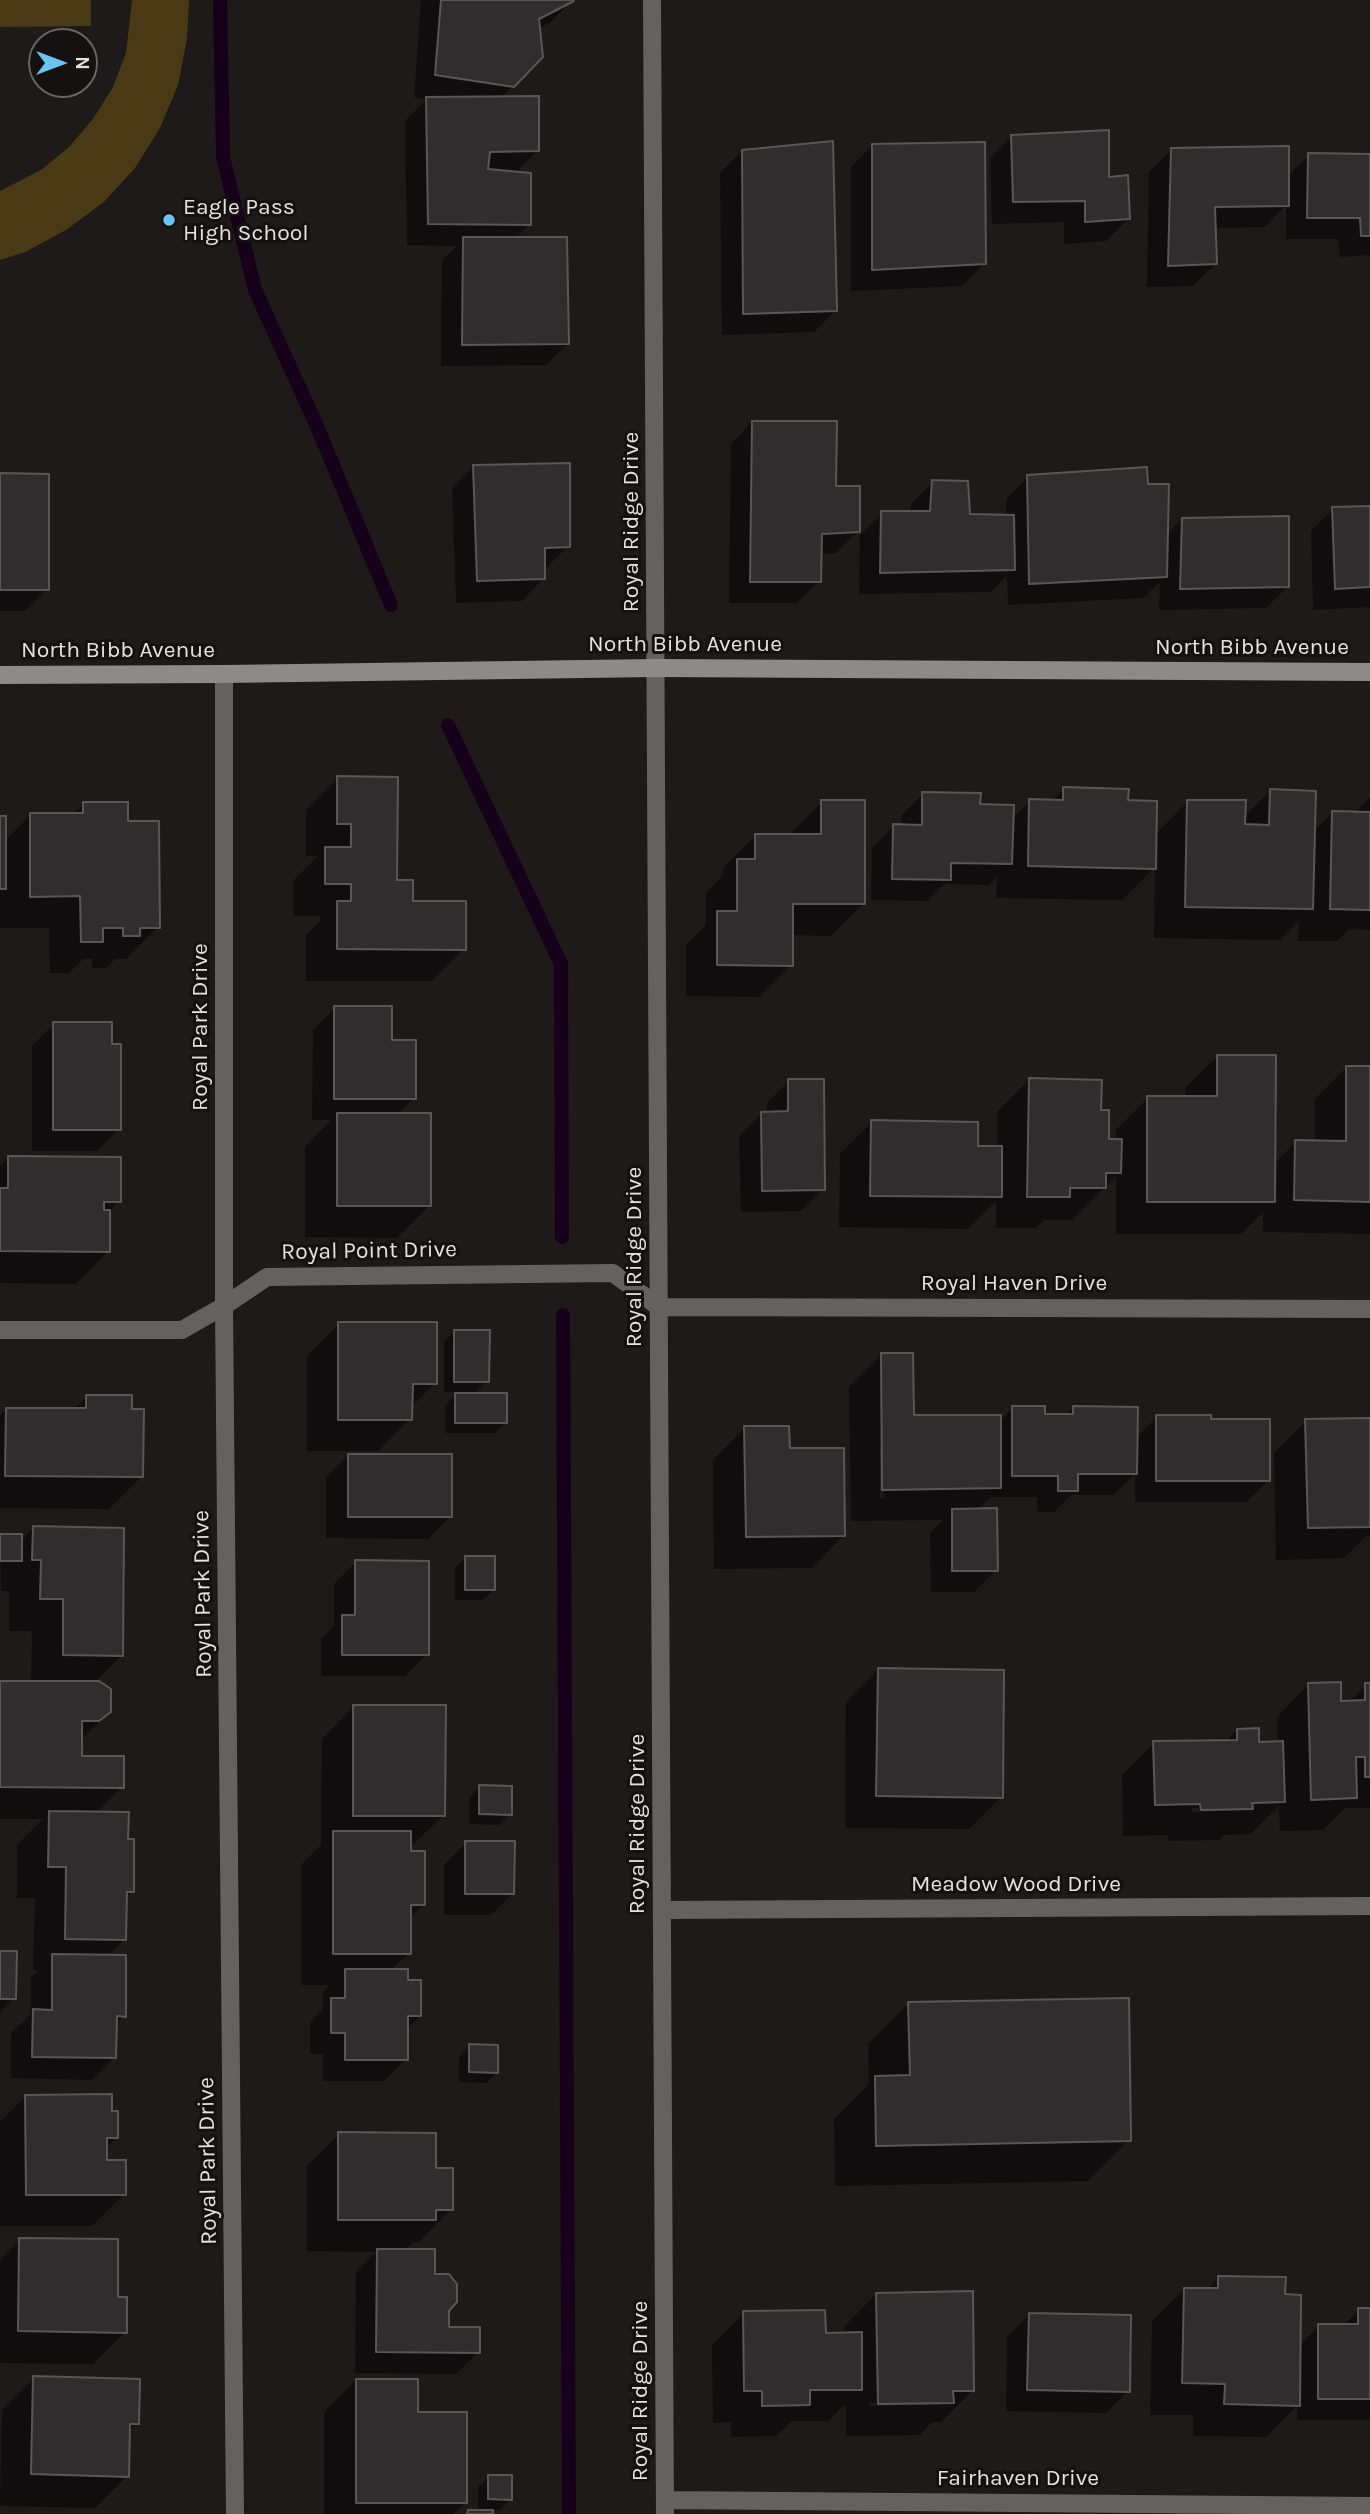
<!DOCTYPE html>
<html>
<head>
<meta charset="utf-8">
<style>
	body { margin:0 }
	#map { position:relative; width:1370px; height:2514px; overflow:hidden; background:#1d1a19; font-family:Karla,sans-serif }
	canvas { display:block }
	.north { position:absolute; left:28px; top:28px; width:70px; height:70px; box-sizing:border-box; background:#141110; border:2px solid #676464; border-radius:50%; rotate:90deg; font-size:19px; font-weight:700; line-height:28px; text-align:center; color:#e4e1e1 }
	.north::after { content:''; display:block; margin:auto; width:24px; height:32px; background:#6bc3f2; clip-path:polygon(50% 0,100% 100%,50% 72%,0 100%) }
</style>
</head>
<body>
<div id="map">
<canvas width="1370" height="2514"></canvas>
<div class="north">N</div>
</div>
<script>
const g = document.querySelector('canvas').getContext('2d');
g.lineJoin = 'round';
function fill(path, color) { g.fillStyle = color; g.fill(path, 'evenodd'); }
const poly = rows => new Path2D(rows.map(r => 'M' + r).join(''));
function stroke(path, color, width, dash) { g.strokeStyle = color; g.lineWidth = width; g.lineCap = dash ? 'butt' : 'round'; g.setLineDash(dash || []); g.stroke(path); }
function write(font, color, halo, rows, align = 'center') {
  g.font = font + ' Karla,sans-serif'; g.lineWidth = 6; g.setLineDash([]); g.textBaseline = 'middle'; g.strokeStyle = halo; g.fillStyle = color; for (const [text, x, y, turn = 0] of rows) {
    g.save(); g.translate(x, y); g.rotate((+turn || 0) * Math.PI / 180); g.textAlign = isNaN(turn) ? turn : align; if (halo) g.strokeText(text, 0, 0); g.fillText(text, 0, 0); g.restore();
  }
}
const green = poly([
	[0,0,91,0,91,26,0,27],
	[132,0,189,0,187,39,178,85,160,128,135,168,104,202,66,230,25,252,0,260,0,191,41,170,69,147,93,119,113,87,126,53]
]);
const shadow = poly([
	[421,0,572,0,550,23,538,28,541,57,501,98,538,150,515,173,530,224,515,238,568,343,546,365,441,366,442,260,457,246,407,245,405,121,427,99,414,97],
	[1012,136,1107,179,1128,219,1106,241,1064,244,1064,222,992,224,990,158],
	[873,145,984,264,962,286,851,291,851,167],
	[1171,150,1287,177,1309,155,1370,156,1370,255,1340,257,1338,239,1286,239,1286,205,1265,227,1214,228,1215,264,1193,286,1147,287,1149,172],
	[742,151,836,310,814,332,722,335,720,173],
	[752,422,834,488,858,531,836,553,820,554,819,581,797,603,729,603,731,444],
	[474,466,568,546,546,568,543,569,543,579,522,601,456,603,452,488],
	[0,474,47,589,25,611,0,611],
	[1028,477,1146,486,1166,535,1182,519,1288,586,1266,608,1159,610,1160,582,1143,598,1008,605,1007,575,991,592,859,594,860,535,882,513,910,513,911,504,933,482,968,515,1006,516,1006,499],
	[1370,508,1370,607,1313,610,1311,531,1333,509],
	[338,778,396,882,412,903,464,949,432,981,306,981,306,935,320,921,320,916,293,916,293,881,318,856,306,856,306,810],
	[1064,789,1126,802,1155,835,1188,801,1244,817,1270,791,1313,832,1332,813,1354,814,1370,797,1370,930,1349,929,1337,941,1298,941,1299,921,1280,940,1154,938,1155,867,1122,900,996,898,997,877,989,885,944,884,927,901,871,900,872,848,894,826,901,826,901,816,923,794,978,806,1012,819,1030,801,1052,801],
	[822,802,864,903,831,936,791,935,791,965,759,997,686,996,686,945,706,925,706,893,723,875,723,868,755,836,790,834],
	[84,804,126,823,158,927,126,959,115,959,106,968,92,968,92,959,83,959,69,973,50,973,49,928,0,928,0,817,5,841,30,815,73,814],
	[335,1008,390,1042,414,1098,397,1115,429,1206,397,1238,305,1237,305,1147,331,1120,312,1120,313,1030],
	[54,1024,111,1045,119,1129,97,1151,32,1151,32,1046],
	[1218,1056,1274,1164,1296,1142,1315,1142,1315,1099,1347,1067,1370,1068,1370,1234,1263,1232,1263,1212,1241,1234,1116,1234,1116,1176,1072,1220,1044,1220,1036,1228,996,1228,996,1201,968,1229,839,1227,840,1154,872,1122,976,1147,997,1148,997,1112,1029,1080,1099,1112,1107,1140,1116,1141,1116,1130,1148,1098,1185,1098,1185,1088],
	[789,1081,823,1189,801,1211,741,1212,739,1136,761,1114,767,1114,767,1103],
	[8,1158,119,1202,108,1212,108,1251,76,1284,0,1283,0,1166],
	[339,1324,435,1383,410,1408,410,1419,378,1451,307,1451,307,1356],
	[455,1331,487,1381,473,1395,505,1422,495,1433,445,1433,445,1405,459,1392,444,1392,444,1342],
	[881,1355,912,1417,999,1422,1013,1408,1044,1416,1065,1416,1073,1408,1136,1438,1157,1417,1209,1420,1268,1481,1246,1502,1135,1502,1135,1474,1113,1495,1071,1495,1054,1512,1037,1512,1037,1497,990,1497,977,1510,996,1570,974,1592,931,1592,930,1533,943,1520,851,1521,849,1387],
	[880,1447,883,1447,884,1498,880,1498],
	[87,1397,130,1411,141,1477,109,1509,0,1508,0,1416,6,1409,73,1410],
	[1370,1420,1370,1536,1366,1536,1344,1558,1276,1560,1274,1453,1306,1421],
	[745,1428,788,1450,844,1535,812,1568,714,1569,713,1460],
	[348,1455,450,1517,428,1539,326,1538,326,1477],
	[33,1528,121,1656,94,1683,109,1712,80,1741,80,1758,122,1787,96,1813,126,1841,132,1892,125,1898,125,1939,107,1957,124,2016,115,2025,114,2058,92,2080,11,2078,11,2033,31,2014,31,1978,38,1970,33,1970,35,1898,17,1898,17,1845,43,1819,0,1819,0,1684,31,1683,32,1631,9,1631,9,1591,1,1591,0,1535,21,1541],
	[466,1557,494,1590,483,1600,455,1600,455,1568],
	[356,1562,427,1654,405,1676,321,1676,321,1639,334,1626,334,1584],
	[878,1670,1001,1797,969,1829,845,1828,846,1702],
	[1309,1684,1340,1703,1349,1702,1366,1685,1370,1685,1370,1808,1345,1808,1323,1830,1280,1831,1279,1805,1251,1834,1224,1835,1219,1840,1169,1841,1168,1835,1123,1836,1122,1775,1154,1743,1226,1742,1237,1730,1258,1744,1278,1743,1277,1717],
	[1251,1807,1247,1810,1192,1812,1192,1808],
	[354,1706,443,1816,409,1848,423,1905,409,1919,409,1953,391,1970,406,1982,420,2016,406,2030,406,2059,384,2081,323,2081,323,2054,310,2054,310,2022,323,2009,323,1992,330,1985,301,1985,301,1865,321,1845,322,1739],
	[479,1787,510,1814,499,1825,469,1824,469,1798],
	[466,1843,513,1893,491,1915,444,1915,444,1865],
	[0,1952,14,1998,0,2012],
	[909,2003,1129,2140,1088,2181,835,2186,834,2119,869,2084,868,2044],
	[470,2046,497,2072,486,2083,459,2082,459,2057],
	[26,2096,111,2112,116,2138,105,2149,105,2161,124,2194,92,2226,0,2226,0,2122],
	[339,2134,434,2170,451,2209,419,2242,413,2242,403,2251,433,2276,448,2311,448,2329,478,2352,456,2374,355,2373,356,2272,376,2252,307,2251,307,2166],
	[20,2240,116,2298,125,2332,93,2364,0,2363,0,2260],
	[1218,2278,1283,2296,1299,2346,1319,2326,1343,2326,1359,2310,1370,2310,1370,2420,1297,2420,1297,2406,1266,2437,1193,2436,1193,2415,1150,2415,1152,2321,1185,2289,1206,2290],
	[876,2294,973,2390,941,2422,932,2422,920,2435,846,2436,846,2404,828,2421,792,2421,776,2436,731,2437,731,2422,713,2423,712,2345,744,2313,824,2335,844,2334,844,2327],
	[945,2402,941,2405,869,2406,869,2403],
	[1029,2315,1128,2391,1106,2413,1006,2411,1007,2337],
	[34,2378,137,2423,128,2432,127,2476,95,2508,0,2506,2,2410],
	[356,2380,416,2413,465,2502,454,2514,324,2514,324,2412],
	[489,2477,511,2499,500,2510,491,2510,491,2514,466,2514,468,2511,478,2511,478,2487]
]);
const stream = poly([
	[220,0,223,157,255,290,316,424,391,605],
	[448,725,561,964,562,1237],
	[563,1315,569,2514]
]);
const building = poly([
	[441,0,573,0,574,1,539,19,543,57,514,87,435,75,441,0],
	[539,96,539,151,490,152,488,169,531,173,531,225,428,224,426,97,539,96],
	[1109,130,1109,177,1128,175,1130,219,1085,222,1085,201,1013,202,1011,135,1109,130],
	[833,141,837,311,743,314,742,150,833,141],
	[985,142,986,264,872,270,872,144,985,142],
	[1289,146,1289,206,1215,207,1217,264,1168,266,1171,148,1289,146],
	[1308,153,1370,154,1370,236,1361,236,1360,218,1307,218,1308,153],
	[463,237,567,237,569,344,462,345,463,237],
	[752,421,837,421,836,486,860,486,860,532,822,534,821,582,750,582,752,421],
	[570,463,570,547,545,548,545,579,477,581,473,465,570,463],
	[1147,467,1148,484,1169,484,1167,577,1029,584,1027,475,1147,467],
	[0,473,49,474,49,590,0,590,0,473],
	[932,480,968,481,970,514,1014,515,1015,570,880,573,881,511,930,511,932,480],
	[1370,506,1370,587,1335,589,1332,507,1370,506],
	[1289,516,1289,587,1180,589,1182,518,1289,516],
	[337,776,398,777,397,880,413,880,413,901,466,901,466,950,337,949,337,901,351,901,351,884,325,884,325,847,351,847,351,824,337,824,337,776],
	[1063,787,1129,789,1128,800,1157,801,1156,869,1028,866,1029,799,1063,800,1063,787],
	[1270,789,1316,791,1313,909,1185,907,1187,800,1246,800,1245,824,1269,825,1270,789],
	[922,792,981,793,980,804,1014,805,1012,864,951,863,951,880,892,879,893,824,922,825,922,792],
	[821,800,865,800,865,904,793,904,793,966,717,965,717,911,737,911,737,859,755,859,755,834,821,834,821,800],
	[83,802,128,802,128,821,159,821,160,928,140,928,140,936,123,936,123,928,103,928,103,942,81,942,80,896,30,897,30,813,83,813,83,802],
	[1332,811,1370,812,1370,910,1330,909,1332,811],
	[0,816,6,816,6,889,0,889,0,816],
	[334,1006,392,1006,392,1040,416,1040,416,1099,334,1099,334,1006],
	[53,1022,112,1022,112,1044,121,1044,121,1130,53,1130,53,1022],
	[1217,1055,1276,1055,1275,1202,1147,1202,1147,1096,1217,1096,1217,1055],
	[1346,1066,1370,1066,1370,1202,1294,1200,1295,1140,1346,1141,1346,1066],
	[1029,1078,1102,1080,1101,1110,1109,1110,1109,1139,1122,1139,1121,1173,1106,1173,1106,1188,1070,1188,1070,1197,1027,1197,1029,1078],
	[788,1079,824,1079,825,1190,762,1191,761,1112,788,1111,788,1079],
	[337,1113,431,1113,431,1206,337,1206,337,1113],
	[871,1120,978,1122,978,1146,1002,1146,1002,1197,870,1196,871,1120],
	[8,1156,121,1157,121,1202,104,1202,104,1210,110,1210,110,1252,0,1251,0,1188,8,1188,8,1156],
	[338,1322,437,1322,437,1384,413,1384,412,1420,338,1420,338,1322],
	[454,1330,490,1330,489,1382,454,1382,454,1330],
	[881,1353,913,1353,914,1415,1001,1415,1001,1488,882,1490,881,1353],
	[455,1393,507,1393,507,1423,455,1423,455,1393],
	[86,1395,132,1395,132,1409,144,1409,143,1477,5,1476,6,1408,86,1408,86,1395],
	[1012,1406,1045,1406,1045,1414,1073,1414,1073,1406,1138,1407,1137,1474,1078,1474,1078,1491,1058,1491,1058,1476,1012,1476,1012,1406],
	[1156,1415,1211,1415,1211,1419,1270,1419,1270,1481,1156,1481,1156,1415],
	[1370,1418,1370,1527,1308,1528,1305,1419,1370,1418],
	[744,1426,789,1426,790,1448,844,1448,845,1536,746,1537,744,1426],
	[348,1454,452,1454,452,1517,348,1517,348,1454],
	[997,1508,998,1571,952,1571,952,1509,997,1508],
	[33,1526,124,1528,123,1656,63,1655,63,1599,40,1599,41,1560,32,1560,33,1526],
	[0,1534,22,1534,22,1561,0,1561,0,1534],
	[465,1556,495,1556,495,1590,465,1590,465,1556],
	[355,1560,429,1561,429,1655,342,1655,342,1615,355,1615,355,1560],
	[878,1668,1004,1670,1003,1798,876,1796,878,1668],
	[0,1681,99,1681,111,1689,111,1712,99,1721,82,1721,82,1756,124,1756,124,1788,0,1787,0,1681],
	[1341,1682,1341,1701,1365,1700,1365,1683,1370,1683,1370,1777,1365,1777,1365,1757,1356,1757,1357,1798,1311,1800,1308,1683,1341,1682],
	[353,1705,446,1705,445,1816,353,1816,353,1705],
	[1259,1728,1259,1742,1283,1741,1285,1802,1252,1803,1253,1809,1201,1810,1200,1804,1155,1805,1153,1741,1237,1740,1237,1729,1259,1728],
	[479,1785,512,1786,512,1815,479,1814,479,1785],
	[49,1811,129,1812,128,1839,134,1839,134,1892,127,1892,126,1940,65,1939,66,1867,48,1867,49,1811],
	[333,1831,411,1831,411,1851,425,1851,425,1905,411,1905,411,1954,333,1954,333,1831],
	[465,1841,515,1841,514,1894,465,1894,465,1841],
	[0,1951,17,1951,16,1999,0,1999,0,1951],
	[52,1954,126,1955,126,2017,117,2016,116,2058,32,2057,33,2009,52,2010,52,1954],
	[345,1969,408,1969,408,1980,421,1980,421,2016,408,2016,408,2060,345,2060,345,2033,331,2033,331,1998,345,1998,345,1969],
	[1129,1998,1131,2141,876,2146,875,2076,910,2075,908,2002,1129,1998],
	[469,2044,498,2045,498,2073,469,2072,469,2044],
	[112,2094,112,2111,118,2111,118,2138,107,2138,107,2160,126,2160,126,2195,26,2195,25,2095,112,2094],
	[338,2132,436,2133,436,2168,453,2168,453,2210,436,2210,436,2220,338,2220,338,2132],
	[19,2238,118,2239,118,2297,127,2297,127,2333,18,2331,19,2238],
	[377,2249,435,2249,435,2274,449,2274,457,2284,457,2302,449,2311,449,2327,480,2327,480,2353,376,2352,377,2249],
	[1218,2276,1286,2277,1285,2294,1301,2295,1300,2406,1224,2404,1225,2384,1182,2383,1184,2288,1218,2288,1218,2276],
	[973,2291,974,2391,953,2391,954,2403,878,2404,876,2293,973,2291],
	[1358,2308,1370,2308,1370,2399,1318,2399,1318,2324,1358,2324,1358,2308],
	[825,2310,826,2333,862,2332,862,2390,810,2390,810,2405,762,2406,762,2391,744,2391,743,2311,825,2310],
	[1029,2313,1131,2315,1130,2392,1027,2390,1029,2313],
	[33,2376,140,2379,139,2424,130,2424,129,2477,31,2474,33,2376],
	[356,2379,418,2379,418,2412,467,2412,467,2503,356,2503,356,2379],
	[488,2475,512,2475,512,2500,488,2499,488,2475],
	[468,2510,493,2510,493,2514,467,2514,468,2510]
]);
const street = poly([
	[652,0,665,2514],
	[224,674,224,1306,235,2514],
	[0,1330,182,1330,224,1306,267,1277,613,1273,659,1307,1370,1309],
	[662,1910,1370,1906],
	[665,2500,1370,2506]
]);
const secondary = poly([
	[0,675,224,674,656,668,1370,672]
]);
const markers = [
	[169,220,7,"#6bc3f2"]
];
const poiNames = [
	["Eagle Pass",183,207],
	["High School",183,233]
];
const streetNames = [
	["Royal Ridge Drive",631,522,-90],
	["North Bibb Avenue",685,644],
	["North Bibb Avenue",1252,647],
	["North Bibb Avenue",118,650],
	["Royal Park Drive",200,1027,-90],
	["Royal Point Drive",369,1251,-1],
	["Royal Ridge Drive",634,1257,-90],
	["Royal Haven Drive",1014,1283],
	["Royal Park Drive",203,1594,-91],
	["Royal Ridge Drive",637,1824,-90],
	["Meadow Wood Drive",1016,1884],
	["Royal Park Drive",208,2161,-91],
	["Royal Ridge Drive",640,2391,-90],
	["Fairhaven Drive",1018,2478]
];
fill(green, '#493a15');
fill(shadow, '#0007');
stroke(stream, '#170019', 14);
fill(building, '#312d2f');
stroke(building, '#5a5657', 2);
stroke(street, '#636261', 18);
stroke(secondary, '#8d8a89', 18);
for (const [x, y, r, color] of markers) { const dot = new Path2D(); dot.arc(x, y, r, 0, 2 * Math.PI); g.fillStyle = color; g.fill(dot); stroke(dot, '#141110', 2.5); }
write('23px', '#e4e1e1', '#141110', poiNames, 'left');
write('23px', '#e4e1e1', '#141110', streetNames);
</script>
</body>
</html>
